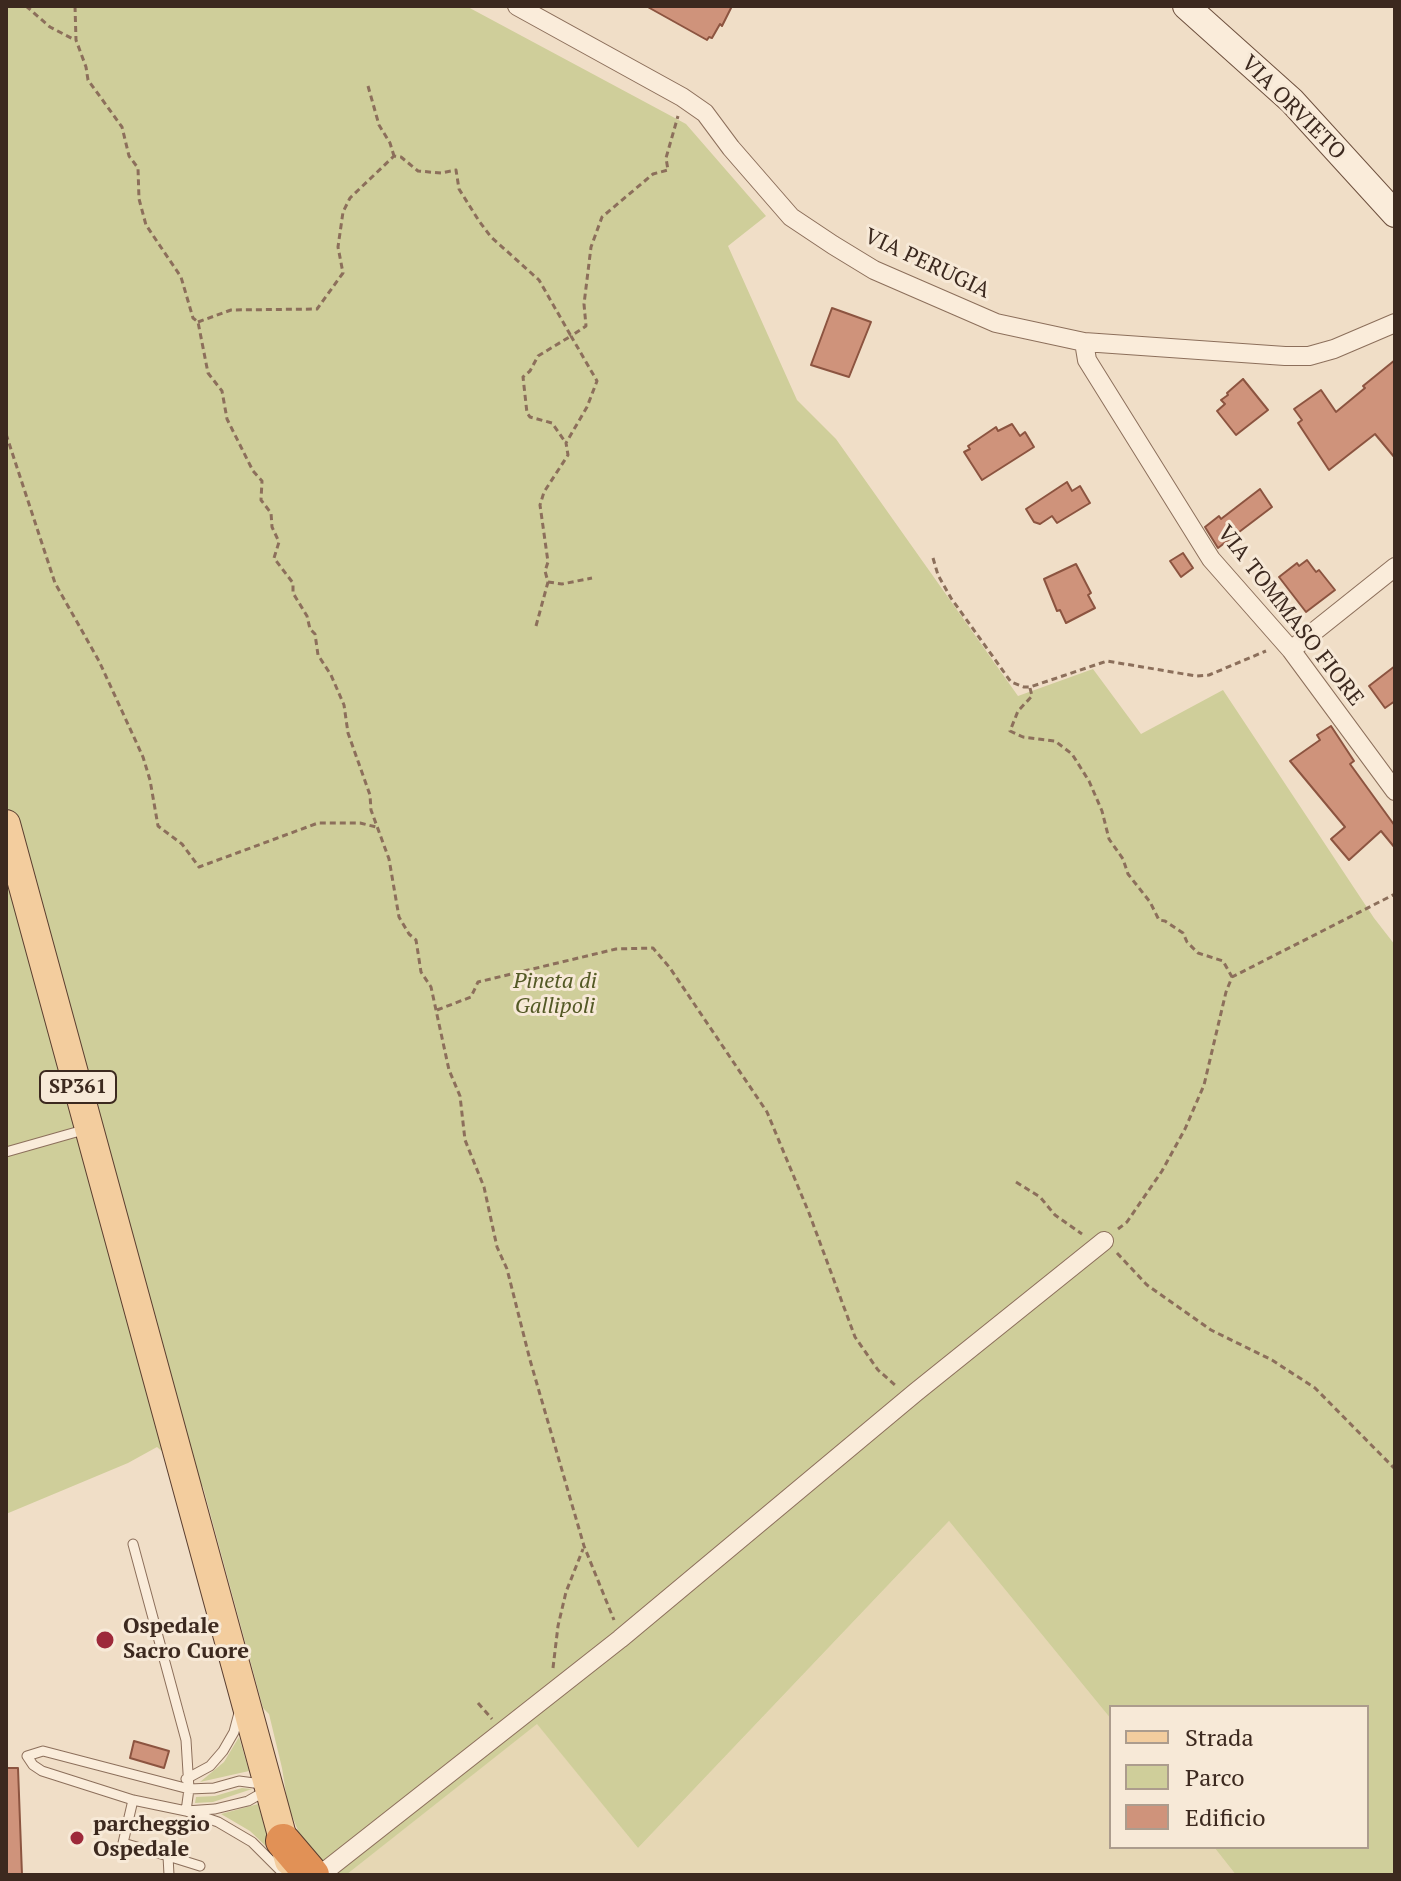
<!DOCTYPE html>
<html>
<head>
<meta charset="utf-8">
<style>
	body { margin:0 }
	#map { position:relative; width:1401px; height:1881px; overflow:hidden; background:#f0dec7; font-family:"PT Serif",serif }
	canvas { display:block }
	.frame { position:absolute; inset:0; border:8px solid #3c291f; pointer-events:none }
	.legend { position:absolute; left:1109px; top:1705px; width:260px; height:144px; box-sizing:border-box; background:#f7e9d7; border:2px solid #ac9c8d; margin:0; padding:10px 14px; list-style:none; font-size:24px; color:#3c291f }
	.legend li { display:flex; align-items:center; gap:16px; height:40px }
	.legend b { width:40px; border:2px solid #ac9c8d }
</style>
</head>
<body>
<div id="map">
<canvas width="1401" height="1881"></canvas>
<div class="frame"></div>
<ul class="legend">
<li><b style="height:10px;background:#f3cd9e"></b>Strada</li>
<li><b style="height:22px;background:#cfce9a"></b>Parco</li>
<li><b style="height:22px;background:#cf937b"></b>Edificio</li>
</ul>
</div>
<script>
const g = document.querySelector('canvas').getContext('2d');
g.lineJoin = 'round';
function fill(path, color) { g.fillStyle = color; g.fill(path, 'evenodd'); }
const poly = rows => new Path2D(rows.map(r => 'M' + r).join(''));
function stroke(path, color, width, dash) { g.strokeStyle = color; g.lineWidth = width; g.lineCap = dash ? 'butt' : 'round'; g.setLineDash(dash || []); g.stroke(path); }
function write(font, color, halo, rows, align = 'center') {
  g.font = font + ' "PT Serif",serif'; g.lineWidth = 6; g.setLineDash([]); g.textBaseline = 'middle'; g.strokeStyle = halo; g.fillStyle = color; for (const [text, x, y, turn = 0] of rows) {
    g.save(); g.translate(x, y); g.rotate((+turn || 0) * Math.PI / 180); g.textAlign = isNaN(turn) ? turn : align; if (halo) g.strokeText(text, 0, 0); g.fillText(text, 0, 0); g.restore();
  }
}
const farmland = poly([
	[949,1521,1111,1719,1111,1847,1214,1847,1236,1875,346,1875,537,1723,638,1848]
]);
const green = poly([
	[6,6,466,6,686,124,766,216,728,246,797,400,836,439,1018,696,1093,669,1141,734,1223,690,1374,918,1395,945,1395,1875,1236,1875,1214,1847,1367,1847,1367,1707,1111,1707,1111,1719,949,1521,638,1848,537,1724,346,1875,328,1875,301,1838,288,1806,282,1768,269,1714,263,1708,203,1487,157,1447,128,1463,6,1514],
	[239,1737,249,1771,200,1782,224,1762],
	[242,1788,252,1789,213,1802,195,1803,196,1797,215,1796],
	[258,1804,272,1852,250,1831,221,1814]
]);
const building = poly([
	[646,6,732,6,722,26,720,24,712,38,709,37,707,40,646,6],
	[832,308,871,322,849,377,811,365,832,308],
	[1395,360,1395,458,1375,434,1329,470,1298,423,1302,420,1294,409,1321,390,1336,412,1365,388,1363,386,1395,360],
	[1243,379,1268,410,1236,435,1217,411,1225,404,1221,400,1228,395,1227,393,1243,379],
	[1012,424,1020,436,1025,432,1034,447,982,480,964,452,970,449,968,446,996,427,998,431,1012,424],
	[1067,482,1072,491,1080,486,1090,503,1057,523,1052,516,1040,524,1034,522,1026,509,1067,482],
	[1260,489,1272,507,1218,548,1205,527,1219,516,1221,519,1260,489],
	[1183,553,1193,568,1181,577,1170,561,1183,553],
	[1307,560,1316,572,1319,570,1335,590,1306,612,1279,577,1297,563,1299,566,1307,560],
	[1076,564,1091,593,1088,595,1095,608,1066,623,1060,610,1057,611,1044,579,1076,564],
	[1395,666,1395,701,1385,708,1369,686,1395,666],
	[1331,726,1354,761,1350,764,1395,826,1395,848,1381,831,1349,860,1331,839,1345,827,1290,761,1320,740,1317,735,1331,726],
	[134,1741,169,1751,164,1768,130,1758,134,1741],
	[6,1768,18,1768,22,1875,6,1875,6,1768]
]);
const path = poly([
	[26,6,50,27,75,40],
	[75,6,76,40,86,67,88,80,122,127,129,156,138,168,139,199,146,225,181,277,193,318,198,322,208,373,222,391,227,419,253,471,262,481,261,500,271,513,272,527,279,542,274,558,293,583,293,593,307,616,310,629,315,634,318,655,331,675,344,705,348,733,370,795,371,810,389,859,399,917,409,934,416,940,421,972,431,987,449,1070,460,1096,465,1140,484,1187,497,1247,507,1269,530,1360,584,1546,614,1620],
	[368,86,379,125,390,143,394,156],
	[198,322,231,310,317,309,343,273,338,247,343,212,350,198,394,156,401,157,418,171,441,173,456,170,459,189,479,221,491,237,539,280,571,336,538,356,530,371,523,377,527,413,530,417,552,423,566,443],
	[6,434,55,583,99,661,143,757,150,780,158,826,182,844,199,867,318,823,360,823,376,827],
	[933,558,938,575,951,598,1011,682,1024,687,1030,687,1107,661,1196,676,1209,675,1266,651],
	[548,582,562,584,592,578],
	[536,626,548,582,545,571,548,562,540,505,544,492,568,455,566,443,587,407,597,381,571,336,586,326,584,304,591,247,602,217,653,174,668,170,666,158,678,116],
	[1030,688,1032,696,1018,711,1010,731,1023,737,1055,741,1072,754,1089,781,1102,811,1109,839,1123,859,1128,874,1150,902,1159,920,1165,921,1183,933,1187,942,1198,953,1223,961,1232,977],
	[437,1010,471,997,478,982,616,949,653,948,670,968,767,1112,809,1213,855,1337,878,1370,895,1385],
	[1016,1182,1040,1197,1055,1215,1082,1234],
	[1118,1229,1127,1222,1162,1171,1185,1129,1204,1085,1226,992,1232,977,1395,894],
	[1117,1253,1147,1285,1211,1330,1272,1360,1315,1388,1395,1469],
	[553,1668,558,1626,566,1592,583,1549],
	[478,1703,492,1719]
]);
const lane = poly([
	[6,1152,87,1129],
	[133,1544,186,1740,189,1789,186,1811],
	[186,1779,210,1766,223,1751,234,1732,239,1713],
	[133,1800,123,1843,168,1856,169,1875],
	[186,1811,215,1809,248,1801,262,1793,269,1785,239,1781,214,1788,189,1789,43,1751,27,1756,33,1765,42,1771,133,1800,186,1811,218,1822,252,1842,285,1875],
	[168,1856,200,1866]
]);
const street = poly([
	[517,6,682,97,705,113,731,148,791,217,833,245,874,270,996,323,1084,342,1285,356,1309,356,1334,349,1395,323],
	[1084,342,1087,360,1211,559,1291,650,1395,791],
	[1291,650,1395,567],
	[320,1875,620,1639,916,1392,1104,1241]
]);
const secondary = poly([
	[1186,6,1292,101,1395,214]
]);
const primary = poly([
	[6,824,289,1861]
]);
const highway = poly([
	[283,1841,312,1875]
]);
const markers = [
	[105,1640,10,"#9d293a"],
	[77,1838,8,"#9d293a"]
];
const shields = [
	[78,1087,76]
];
const shieldNames = [
	["SP361",78,1087]
];
const streetNames = [
	["VIA ORVIETO",1293,108,45],
	["VIA PERUGIA",927,264,25],
	["VIA TOMMASO FIORE",1290,616,52]
];
const parkNames = [
	["Pineta di",555,982],
	["Gallipoli",555,1007]
];
const poiNames = [
	["Ospedale",123,1627],
	["Sacro Cuore",123,1652],
	["parcheggio",93,1825],
	["Ospedale",93,1850]
];
fill(farmland, '#e6d7b4');
fill(green, '#cfce9a');
fill(building, '#cf937b');
stroke(building, '#8c5440', 2);
stroke(lane, '#8c6f5b', 11);
stroke(street, '#8c6f5b', 20);
stroke(secondary, '#6e503e', 28);
stroke(primary, '#5a3d2f', 30);
stroke(highway, '#5a3d2f', 36);
stroke(path, '#8c6f5b', 3, [6, 4]);
stroke(lane, '#faecda', 9);
stroke(street, '#faecda', 18);
stroke(secondary, '#faecda', 26);
stroke(primary, '#f3cd9e', 28);
stroke(highway, '#e19156', 34);
for (const [x, y, r, color] of markers) { const dot = new Path2D(); dot.arc(x, y, r, 0, 2 * Math.PI); g.fillStyle = color; g.fill(dot); stroke(dot, '#f7e9d7', 3); }
for (const [x, y, w] of shields) { const box = new Path2D(); box.roundRect(x - w / 2, y - 16, w, 32, 6); g.fillStyle = '#f7e9d7'; g.fill(box); stroke(box, '#3c291f', 2); }
write('bold 20px', '#3c291f', null, shieldNames);
write('22px', '#3c291f', '#f7e9d7', streetNames);
write('italic 22px', '#535925', '#f7e9d7', parkNames);
write('bold 22px', '#3c291f', '#f7e9d7', poiNames, 'left');
</script>
</body>
</html>
